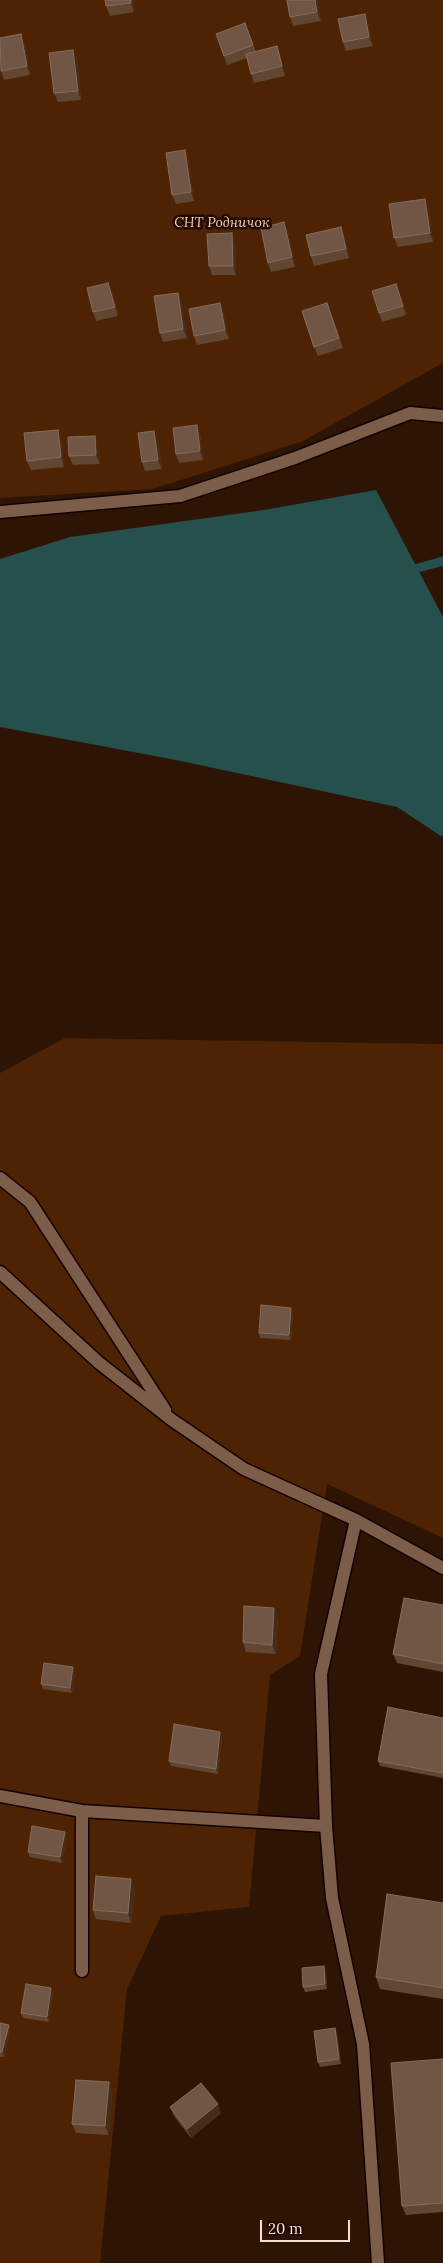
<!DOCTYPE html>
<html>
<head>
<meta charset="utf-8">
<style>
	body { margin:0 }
	#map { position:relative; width:443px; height:2263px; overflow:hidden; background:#2d1404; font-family:Lora,serif }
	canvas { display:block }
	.scale { position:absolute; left:260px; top:2220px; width:90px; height:22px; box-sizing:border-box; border:2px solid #f2e0d5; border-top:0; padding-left:6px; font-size:15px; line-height:18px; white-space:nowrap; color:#f2e0d5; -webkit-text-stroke:4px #220a00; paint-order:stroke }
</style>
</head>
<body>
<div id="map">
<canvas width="443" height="2263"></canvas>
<div class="scale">20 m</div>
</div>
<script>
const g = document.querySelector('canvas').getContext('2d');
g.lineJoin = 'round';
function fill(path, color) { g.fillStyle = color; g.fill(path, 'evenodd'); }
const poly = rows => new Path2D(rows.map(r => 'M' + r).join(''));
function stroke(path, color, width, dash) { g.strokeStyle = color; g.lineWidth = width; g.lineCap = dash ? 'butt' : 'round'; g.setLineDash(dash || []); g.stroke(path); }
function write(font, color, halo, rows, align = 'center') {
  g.font = font + ' Lora,serif'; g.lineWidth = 5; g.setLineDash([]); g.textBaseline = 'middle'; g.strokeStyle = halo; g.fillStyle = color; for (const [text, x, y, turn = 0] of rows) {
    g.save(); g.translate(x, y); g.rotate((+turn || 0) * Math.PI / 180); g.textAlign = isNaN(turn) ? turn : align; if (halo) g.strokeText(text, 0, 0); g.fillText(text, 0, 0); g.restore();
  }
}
const green = poly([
	[0,0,443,0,443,363,303,441,153,489,0,498],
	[65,1038,443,1044,443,1538,327,1484,300,1656,270,1675,249,1907,161,1916,127,1989,100,2263,0,2263,0,1073]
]);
const water = poly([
	[376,490,443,617,443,835,441,836,397,807,176,760,0,727,0,559,70,537,264,510]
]);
const stream = poly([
	[407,571,443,561]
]);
const minor = poly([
	[0,512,180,496,295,458,410,413,443,416],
	[0,1178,30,1202,165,1410],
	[0,1272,98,1362,172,1420,244,1469,356,1520,443,1568],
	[356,1520,321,1674,326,1826,332,1898,363,2044,378,2263],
	[0,1796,82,1811,326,1826],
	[82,1811,82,1971]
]);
const wall = poly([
	[133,0,134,12,110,16,106,6],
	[287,0,317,0,321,21,293,26,290,17],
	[245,23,256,52,277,46,280,55,285,76,254,83,251,74,247,58,227,65,216,34],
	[368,23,373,46,346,51,343,42],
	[24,43,30,75,4,80,1,71],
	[77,59,81,100,58,102,54,93],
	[185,150,188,159,194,201,176,204,172,195],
	[428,208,433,242,398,247,394,238],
	[284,222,288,232,295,267,271,272,268,263],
	[341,227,344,236,349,258,314,266,311,256],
	[232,233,235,242,236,275,212,275,209,266],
	[108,283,112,292,118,316,96,321,93,312],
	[396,284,406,315,382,322,379,313],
	[178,293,181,302,187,338,163,342,160,333],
	[327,303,343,348,318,356,314,347],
	[223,312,229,339,197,345,194,336],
	[200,434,203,460,179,463,176,454],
	[95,436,98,445,100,464,73,465,69,456],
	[61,439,64,467,31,470,27,461],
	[158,440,162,469,145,471,142,462],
	[293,1313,291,1340,260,1338,259,1333],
	[443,1605,443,1672,397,1663,393,1654],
	[278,1617,276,1654,246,1652,243,1642],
	[75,1672,72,1693,43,1689,41,1684],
	[443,1718,443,1778,380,1766,378,1761],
	[220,1732,222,1737,218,1774,171,1766,169,1761],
	[67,1837,62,1863,30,1857,28,1852],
	[135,1889,131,1923,96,1919,93,1910],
	[443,1903,443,1999,380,1989,376,1977],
	[326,1971,327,1989,305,1992,303,1987],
	[51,1988,53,1994,49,2022,23,2018,21,2013],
	[0,2023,10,2030,4,2057,0,2057],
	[335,2028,337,2033,341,2064,320,2067,318,2062],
	[443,2059,443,2212,406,2215,402,2206],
	[112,2092,109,2135,76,2133,72,2124],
	[170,2107,221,2113,191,2138,174,2116]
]);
const shadedWall = poly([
	[131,0,133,0,134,12,131,3],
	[315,0,317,0,321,21,317,12],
	[365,14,368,23,373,46,369,37],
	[21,34,24,43,30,75,27,66],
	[277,46,280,55,285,76,282,66],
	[73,50,77,59,81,100,78,91],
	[185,150,188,159,194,201,191,192],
	[425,199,428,208,433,242,430,233],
	[284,222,288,232,295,267,292,257],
	[341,227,344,236,349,258,346,249],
	[232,233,235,242,236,275,233,266],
	[108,283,112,292,118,316,115,307],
	[178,293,181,302,187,338,183,329],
	[220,303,223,312,229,339,225,330],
	[197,425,200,434,203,460,200,451],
	[58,430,61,439,64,467,61,457],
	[154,431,158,440,162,469,158,460],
	[95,436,98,445,100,464,96,455],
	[291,1308,293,1313,291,1340,289,1335],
	[274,1608,278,1617,276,1654,272,1645],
	[73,1667,75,1672,72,1693,70,1688],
	[220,1732,222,1737,218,1774,216,1769],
	[65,1832,67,1837,62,1863,60,1857],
	[131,1879,135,1889,131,1923,128,1913],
	[324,1966,326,1971,327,1989,325,1984],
	[51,1988,53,1994,49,2022,47,2017],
	[9,2025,10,2030,4,2057,2,2052],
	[335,2028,337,2033,341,2064,339,2059],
	[109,2082,112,2092,109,2135,105,2126],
	[218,2104,221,2113,191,2138,187,2129]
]);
const building = poly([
	[105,0,131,0,131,3,106,6,105,0],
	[287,0,315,0,317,12,290,17,287,0],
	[365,14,369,37,343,42,338,19,365,14],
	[245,23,253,45,224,56,216,34,245,23],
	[21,34,27,66,1,71,0,38,21,34],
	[277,46,282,66,251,74,246,54,277,46],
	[73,50,78,91,54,93,49,53,73,50],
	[185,150,191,192,172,195,166,153,185,150],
	[425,199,430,233,394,238,389,204,425,199],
	[284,222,292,257,268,263,261,228,284,222],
	[341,227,346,249,311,256,306,235,341,227],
	[232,233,233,266,209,266,207,234,232,233],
	[108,283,115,307,93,312,87,288,108,283],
	[396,284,403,306,379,313,372,291,396,284],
	[178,293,183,329,160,333,154,296,178,293],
	[220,303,225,330,194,336,189,309,220,303],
	[327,303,339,338,314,347,302,311,327,303],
	[197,425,200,451,176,454,173,428,197,425],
	[58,430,61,457,27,461,24,433,58,430],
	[154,431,158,460,142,462,138,433,154,431],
	[95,436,96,455,69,456,68,437,95,436],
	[261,1305,291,1308,289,1335,259,1333,261,1305],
	[404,1598,443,1605,443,1664,393,1654,404,1598],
	[244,1606,274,1608,272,1645,243,1642,244,1606],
	[44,1663,73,1667,70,1688,41,1684,44,1663],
	[388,1707,443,1718,443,1773,378,1761,388,1707],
	[174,1724,220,1732,216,1769,169,1761,174,1724],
	[32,1826,65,1832,60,1857,28,1852,32,1826],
	[96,1876,131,1879,128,1913,93,1910,96,1876],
	[387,1894,443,1903,443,1988,376,1977,387,1894],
	[324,1966,325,1984,303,1987,302,1968,324,1966],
	[26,1984,51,1988,47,2017,21,2013,26,1984],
	[0,2023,9,2025,2,2052,0,2052,0,2023],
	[335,2028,339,2059,318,2062,314,2031,335,2028],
	[443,2059,443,2203,402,2206,391,2063,443,2059],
	[76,2080,109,2082,105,2126,72,2124,76,2080],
	[201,2083,218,2104,187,2129,170,2107,201,2083]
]);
const parkNames = [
	["СНТ Родничок",222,223]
];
fill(green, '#4e2303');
fill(water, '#26504d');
stroke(stream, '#26504d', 9);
stroke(minor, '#140100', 15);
stroke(minor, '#7b5d4a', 12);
fill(wall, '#614634');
fill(shadedWall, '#462b1a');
fill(building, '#715645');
stroke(building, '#856c5c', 1);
write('italic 14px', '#fbd0b6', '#220a00', parkNames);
</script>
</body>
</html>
